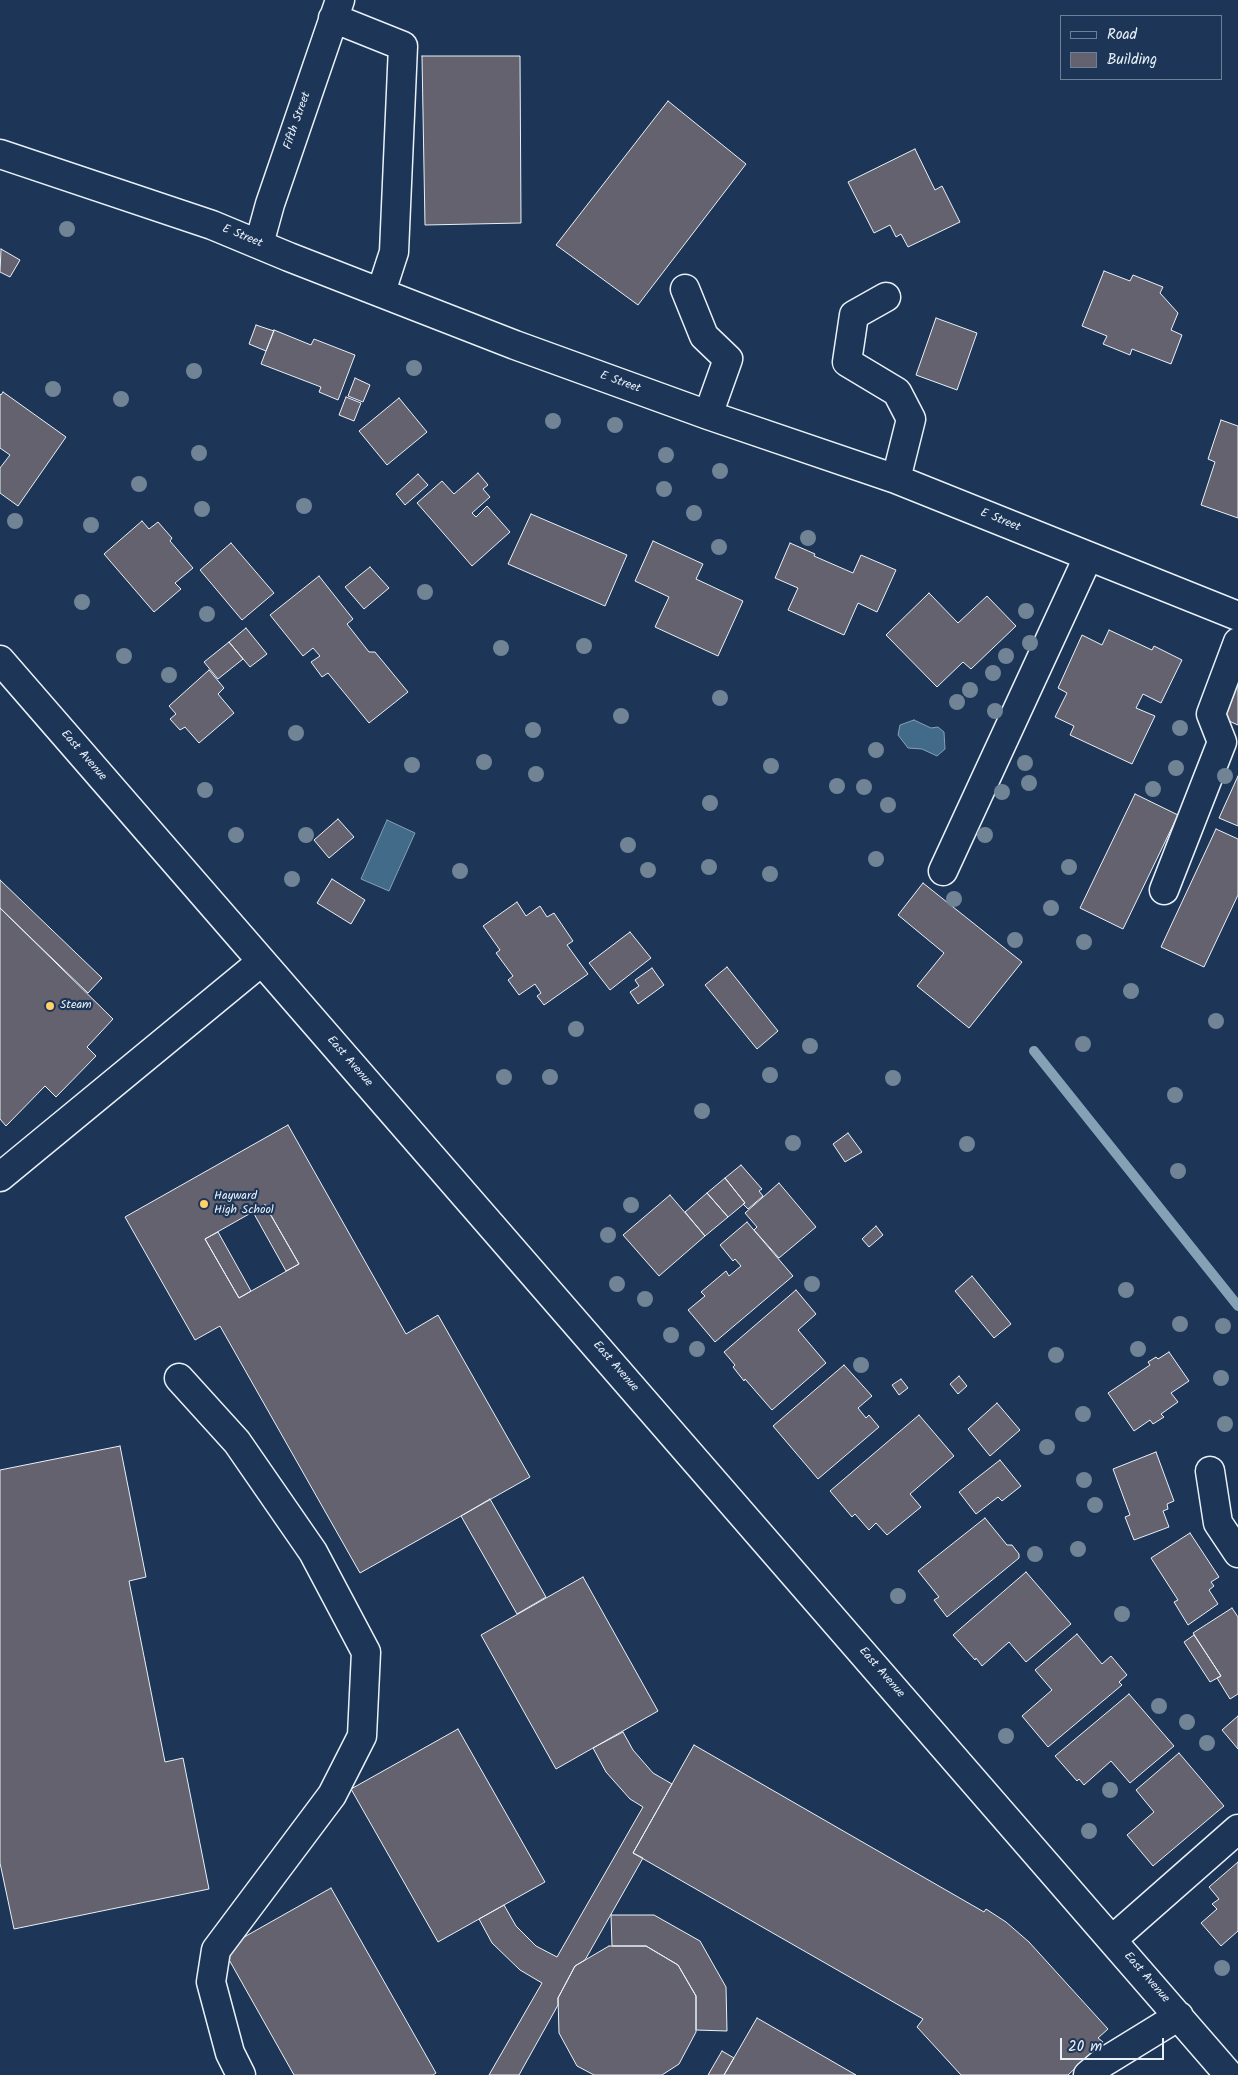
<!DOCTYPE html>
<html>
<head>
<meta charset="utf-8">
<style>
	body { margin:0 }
	#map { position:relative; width:1238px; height:2075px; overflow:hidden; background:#1d3557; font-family:Kalam,sans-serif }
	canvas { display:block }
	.legend { position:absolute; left:1060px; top:15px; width:162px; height:65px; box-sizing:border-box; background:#1d3557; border:1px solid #6e8097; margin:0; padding:6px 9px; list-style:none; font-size:15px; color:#e8f1f8 }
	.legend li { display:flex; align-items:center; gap:10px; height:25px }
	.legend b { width:25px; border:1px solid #6e8097 }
	.scale { position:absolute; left:1060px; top:2038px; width:104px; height:22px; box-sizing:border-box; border:2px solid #e8f1f8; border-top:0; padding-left:6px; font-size:15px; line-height:18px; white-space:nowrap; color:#e8f1f8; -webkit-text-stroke:4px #1d3557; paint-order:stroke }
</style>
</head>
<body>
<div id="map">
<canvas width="1238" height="2075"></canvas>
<ul class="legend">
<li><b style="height:6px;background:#1d3557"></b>Road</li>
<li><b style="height:14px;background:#64626e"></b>Building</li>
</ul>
<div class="scale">20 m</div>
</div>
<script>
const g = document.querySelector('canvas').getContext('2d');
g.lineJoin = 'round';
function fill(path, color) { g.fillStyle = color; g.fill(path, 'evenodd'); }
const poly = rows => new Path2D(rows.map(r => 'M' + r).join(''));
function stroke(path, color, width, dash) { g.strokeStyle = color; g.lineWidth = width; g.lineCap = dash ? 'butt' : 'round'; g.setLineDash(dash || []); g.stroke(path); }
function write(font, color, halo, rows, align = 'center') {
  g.font = font + ' Kalam,sans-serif'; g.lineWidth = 4.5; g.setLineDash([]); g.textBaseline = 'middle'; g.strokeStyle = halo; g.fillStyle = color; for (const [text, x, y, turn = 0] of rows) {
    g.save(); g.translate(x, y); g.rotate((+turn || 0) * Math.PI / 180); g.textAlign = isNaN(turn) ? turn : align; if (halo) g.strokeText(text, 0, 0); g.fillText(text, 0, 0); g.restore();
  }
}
const water = poly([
	[914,720,931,728,938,727,944,732,945,749,937,756,922,749,908,748,898,735,900,725,914,720],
	[387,820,415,833,389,891,361,879,387,820]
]);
const stream = poly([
	[1034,1051,1238,1306]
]);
const building = poly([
	[422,56,520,56,521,223,425,225,422,56],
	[668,101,746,164,638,305,556,245,668,101],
	[915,149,935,190,942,186,960,222,908,247,901,234,896,237,890,225,874,233,848,182,915,149],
	[1,249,20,260,10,277,0,272,1,249],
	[1104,271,1130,281,1133,275,1163,287,1160,293,1178,313,1171,330,1182,335,1171,364,1132,349,1130,355,1103,344,1107,336,1082,326,1104,271],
	[936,318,977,333,957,390,916,375,936,318],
	[256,325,274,331,266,351,249,344,256,325],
	[274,330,311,345,314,339,355,355,338,400,319,392,321,387,261,364,274,330],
	[355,378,370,385,363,402,348,396,355,378],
	[3,392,66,437,18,506,0,493,0,468,10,455,0,448,0,394,1,395,3,392],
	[346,397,361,403,354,421,339,415,346,397],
	[399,398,427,432,387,465,359,431,399,398],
	[1221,420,1238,426,1238,518,1201,505,1215,462,1208,459,1221,420],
	[478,473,488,485,483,489,490,497,472,513,476,517,487,506,510,532,472,566,417,503,442,481,454,494,478,473],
	[418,474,428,485,405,505,396,494,418,474],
	[531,514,627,555,605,606,508,564,531,514],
	[142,521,149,529,158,522,172,538,170,541,193,568,175,583,181,589,154,612,104,554,142,521],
	[653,541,703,564,696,579,743,601,718,656,655,627,669,597,635,581,653,541],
	[231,543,274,593,242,620,200,570,231,543],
	[790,543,815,554,814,556,853,573,861,555,896,570,877,612,858,603,844,635,788,610,798,588,775,578,790,543],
	[370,567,389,588,364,609,345,587,370,567],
	[319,576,353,619,347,624,369,652,375,652,408,692,369,723,328,673,322,677,311,662,320,656,313,648,303,656,270,615,319,576],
	[929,593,958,623,987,596,1016,626,971,669,963,662,937,687,886,635,929,593],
	[246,628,267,654,250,667,229,642,246,628],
	[1109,630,1152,650,1154,646,1182,660,1161,703,1143,694,1136,708,1155,716,1132,764,1070,735,1074,726,1055,717,1067,693,1058,688,1082,635,1102,645,1109,630],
	[229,642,243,659,218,679,204,662,229,642],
	[209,670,224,688,218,694,234,713,199,743,185,727,180,730,170,719,176,714,169,706,209,670],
	[1238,683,1238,725,1222,718,1238,683],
	[1238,776,1238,826,1219,818,1238,776],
	[1135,794,1178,815,1123,929,1080,908,1135,794],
	[338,819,354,837,329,858,314,840,338,819],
	[1216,829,1238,839,1238,895,1204,967,1161,947,1216,829],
	[332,879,365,900,351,924,317,903,332,879],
	[0,880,102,978,88,993,0,908,0,880],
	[923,883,1022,962,969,1028,917,986,944,953,898,915,923,883],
	[517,902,526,916,540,906,547,917,554,913,573,941,567,945,588,974,544,1005,537,996,541,993,535,984,519,995,508,980,513,976,496,953,500,950,483,926,517,902],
	[0,908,113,1019,87,1047,96,1056,56,1097,45,1086,6,1126,0,1119,0,908],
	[630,932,651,958,610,990,589,963,630,932],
	[727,967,778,1031,757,1049,705,985,727,967],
	[652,968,664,985,638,1004,630,992,639,986,635,980,652,968],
	[288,1125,406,1334,438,1315,530,1477,360,1573,220,1326,195,1340,125,1217,288,1125],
	[265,1205,299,1264,239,1298,205,1239,265,1205],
	[848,1133,862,1152,845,1162,833,1144,848,1133],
	[741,1165,762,1189,759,1191,763,1196,748,1209,743,1204,745,1203,725,1178,741,1165],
	[725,1178,745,1203,728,1217,707,1193,725,1178],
	[779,1183,816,1227,779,1258,754,1230,757,1227,745,1213,779,1183],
	[707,1193,728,1217,705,1236,685,1212,707,1193],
	[670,1195,705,1236,659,1276,623,1235,670,1195],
	[265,1205,299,1264,286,1271,253,1212,265,1205],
	[747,1222,793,1276,715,1342,688,1310,705,1296,701,1292,726,1271,729,1276,741,1266,735,1259,733,1261,720,1245,747,1222],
	[876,1226,883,1235,869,1247,862,1239,876,1226],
	[218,1232,251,1291,239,1298,205,1239,218,1232],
	[972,1276,1011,1324,994,1338,955,1291,972,1276],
	[796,1290,816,1314,798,1330,826,1363,772,1410,745,1379,744,1381,733,1367,735,1365,724,1352,796,1290],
	[1169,1352,1189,1381,1171,1393,1178,1402,1161,1414,1164,1417,1153,1424,1150,1420,1134,1431,1108,1393,1150,1365,1148,1362,1156,1357,1158,1359,1169,1352],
	[844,1365,872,1396,858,1408,866,1418,869,1415,879,1427,818,1479,773,1426,844,1365],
	[959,1376,967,1386,958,1394,950,1384,959,1376],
	[901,1379,908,1388,899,1395,892,1385,901,1379],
	[997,1403,1020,1430,990,1456,968,1429,997,1403],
	[919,1415,954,1456,910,1494,921,1507,887,1535,876,1523,869,1530,855,1514,852,1517,830,1491,919,1415],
	[120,1446,146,1577,129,1581,165,1762,183,1758,209,1889,14,1929,0,1863,0,1470,120,1446],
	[1156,1452,1174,1501,1167,1504,1168,1509,1163,1511,1169,1527,1134,1540,1125,1517,1130,1515,1113,1469,1156,1452],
	[1000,1460,1021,1486,1002,1501,998,1497,976,1514,959,1492,1000,1460],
	[490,1499,546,1597,517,1614,461,1516,490,1499],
	[985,1518,1007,1545,1012,1545,1019,1554,1019,1558,947,1617,934,1600,939,1597,918,1571,985,1518],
	[1190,1533,1219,1577,1211,1582,1214,1586,1209,1590,1218,1604,1188,1625,1174,1602,1178,1600,1151,1558,1190,1533],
	[1026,1572,1071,1624,1026,1662,1009,1642,982,1666,976,1658,975,1660,953,1635,1026,1572],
	[583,1577,658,1711,556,1769,481,1635,583,1577],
	[1232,1608,1238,1617,1238,1694,1230,1699,1217,1678,1221,1676,1193,1633,1232,1608],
	[1077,1634,1102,1664,1111,1656,1127,1675,1119,1682,1122,1685,1048,1747,1022,1716,1052,1690,1035,1670,1077,1634],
	[1194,1635,1221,1676,1210,1682,1184,1642,1194,1635],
	[1129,1694,1174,1746,1130,1783,1111,1761,1084,1785,1079,1779,1077,1781,1055,1756,1129,1694],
	[1238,1716,1238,1749,1222,1730,1238,1716],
	[458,1729,545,1882,438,1942,351,1789,458,1729],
	[623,1732,633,1750,653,1773,672,1784,633,1853,643,1858,585,1960,575,1966,558,1998,558,2005,519,2075,489,2075,542,1983,520,1970,492,1943,479,1919,504,1905,516,1926,536,1946,557,1957,643,1807,630,1799,606,1772,593,1748,623,1732],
	[694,1745,984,1912,986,1909,1006,1922,1029,1942,1108,2029,1098,2038,1103,2042,1068,2075,961,2075,917,2027,923,2019,633,1853,694,1745],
	[1179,1753,1224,1806,1153,1866,1127,1835,1154,1812,1136,1790,1179,1753],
	[1238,1862,1238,1931,1221,1946,1201,1923,1217,1909,1212,1904,1219,1899,1209,1887,1238,1862],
	[331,1888,436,2073,433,2075,294,2075,223,1949,331,1888],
	[611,1915,654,1915,700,1941,726,1987,727,2031,696,2030,696,1996,678,1965,646,1946,612,1946,611,1915],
	[609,1946,646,1946,678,1965,696,1996,696,2032,679,2064,662,2075,594,2075,577,2066,559,2033,558,1998,575,1966,609,1946],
	[757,2018,856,2075,724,2075,757,2018],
	[722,2051,734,2058,724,2075,708,2075,722,2051]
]);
const minor = poly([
	[333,18,403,46,394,252,381,292],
	[0,154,212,225,289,257,515,345,708,415,896,479,1238,616],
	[259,244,270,204,340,0],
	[685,289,704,336,728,359,708,415],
	[886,297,854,315,847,362,897,392,911,419,896,479],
	[0,660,1229,2075],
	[943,871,1088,557],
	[1164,890,1222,742,1211,714,1238,642],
	[0,1177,261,962],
	[179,1378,237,1442,313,1552,366,1652,362,1736,332,1795,216,1950,211,1982,230,2053,241,2075],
	[1210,1471,1218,1523,1238,1553],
	[1113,1939,1238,1829],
	[1088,2075,1101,2064,1179,2016]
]);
const trees = [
	[67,229],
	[414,368],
	[194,371],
	[53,389],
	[121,399],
	[553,421],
	[615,425],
	[199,453],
	[666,455],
	[720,471],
	[139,484],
	[664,489],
	[304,506],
	[202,509],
	[694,513],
	[15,521],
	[91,525],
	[808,538],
	[719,547],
	[425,592],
	[82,602],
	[1026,611],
	[207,614],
	[1030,643],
	[584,646],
	[501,648],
	[124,656],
	[1006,656],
	[993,673],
	[169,675],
	[970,690],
	[720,698],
	[957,702],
	[995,711],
	[621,716],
	[1180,728],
	[533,730],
	[296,733],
	[876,750],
	[484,762],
	[1025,763],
	[412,765],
	[771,766],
	[1176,768],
	[536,774],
	[1225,776],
	[1029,783],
	[837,786],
	[864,787],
	[1153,789],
	[205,790],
	[1002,792],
	[710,803],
	[888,805],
	[236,835],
	[306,835],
	[985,835],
	[628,845],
	[876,859],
	[709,867],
	[1069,867],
	[648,870],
	[460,871],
	[770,874],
	[292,879],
	[954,899],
	[1051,908],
	[1015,940],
	[1084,942],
	[1131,991],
	[1216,1021],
	[576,1029],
	[1083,1044],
	[810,1046],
	[770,1075],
	[504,1077],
	[550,1077],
	[893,1078],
	[1175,1095],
	[702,1111],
	[793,1143],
	[967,1144],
	[1178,1171],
	[631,1205],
	[608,1235],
	[617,1284],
	[812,1284],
	[1126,1290],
	[645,1299],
	[1180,1324],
	[1223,1326],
	[671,1335],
	[697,1349],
	[1138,1349],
	[1056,1355],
	[861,1365],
	[1221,1378],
	[1083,1414],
	[1225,1424],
	[1047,1447],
	[1084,1480],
	[1095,1505],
	[1078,1549],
	[1035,1554],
	[898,1596],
	[1122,1614],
	[1159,1706],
	[1187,1722],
	[1006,1736],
	[1207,1743],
	[1110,1790],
	[1089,1831],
	[1222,1968]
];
const markers = [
	[50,1006,5,"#ffd166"],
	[204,1204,5,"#ffd166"]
];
const streetNames = [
	["Fifth Street",298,121,-71],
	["E Street",242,237,22],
	["E Street",620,383,20],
	["E Street",1000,521,22],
	["East Avenue",83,756,49],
	["East Avenue",349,1062,49],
	["East Avenue",615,1367,49],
	["East Avenue",881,1673,49],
	["East Avenue",1146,1978,49]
];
const poiNames = [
	["Steam",60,1006],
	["Hayward",214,1197],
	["High School",214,1211]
];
fill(water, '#416b88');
stroke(water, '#84a1b5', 1);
stroke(stream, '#84a1b5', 10);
fill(building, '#64626e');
stroke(building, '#e8f1f8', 1);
stroke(minor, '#e8f1f8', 31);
stroke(minor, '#1d3557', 28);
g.fillStyle = '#708496';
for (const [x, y] of trees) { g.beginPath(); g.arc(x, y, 8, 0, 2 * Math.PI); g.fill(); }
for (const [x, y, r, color] of markers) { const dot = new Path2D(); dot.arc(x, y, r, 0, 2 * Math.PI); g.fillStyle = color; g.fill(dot); stroke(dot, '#1d3557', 2); }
write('12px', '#e8f1f8', '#1d3557', streetNames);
write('12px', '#e8f1f8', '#1d3557', poiNames, 'left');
</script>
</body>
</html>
